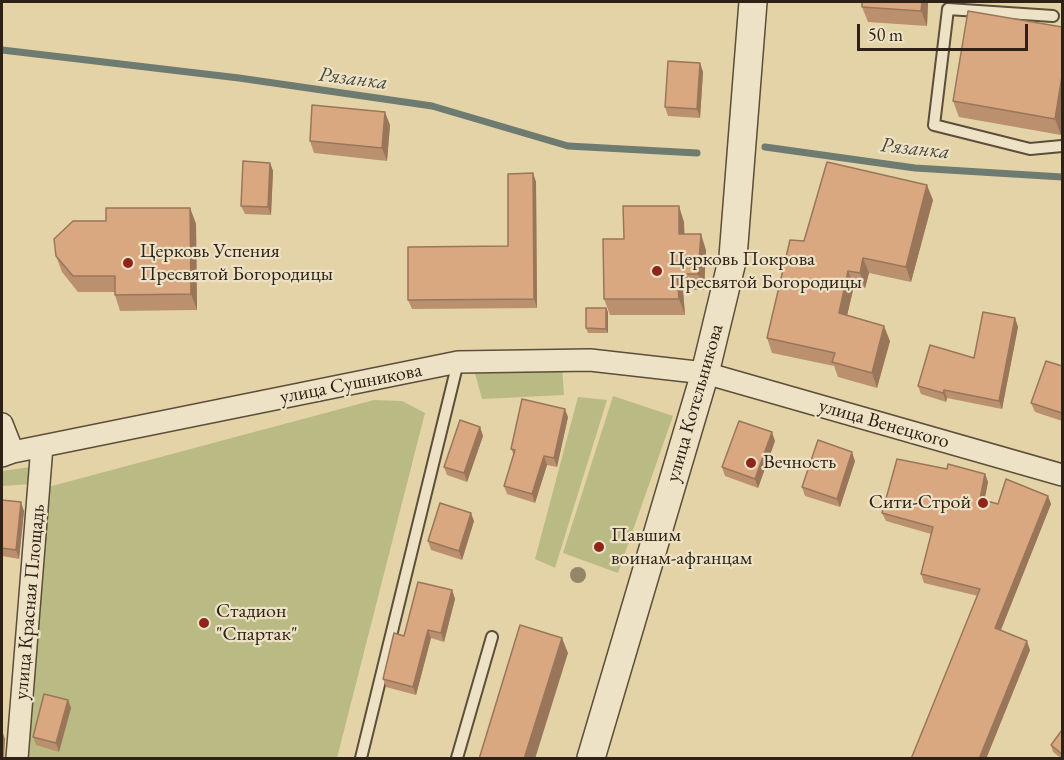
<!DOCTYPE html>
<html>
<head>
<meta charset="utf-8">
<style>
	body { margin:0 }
	#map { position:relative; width:1064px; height:760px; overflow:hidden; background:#e5d3a8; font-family:"EB Garamond",serif }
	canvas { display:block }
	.frame { position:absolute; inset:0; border:3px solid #2d2215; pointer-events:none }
	.scale { position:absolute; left:857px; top:24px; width:171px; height:27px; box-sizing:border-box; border:3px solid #2d2215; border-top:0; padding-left:8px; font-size:18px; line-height:21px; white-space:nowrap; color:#2d2215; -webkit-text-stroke:4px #eee2c6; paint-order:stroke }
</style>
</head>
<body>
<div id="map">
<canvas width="1064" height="760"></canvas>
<div class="frame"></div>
<div class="scale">50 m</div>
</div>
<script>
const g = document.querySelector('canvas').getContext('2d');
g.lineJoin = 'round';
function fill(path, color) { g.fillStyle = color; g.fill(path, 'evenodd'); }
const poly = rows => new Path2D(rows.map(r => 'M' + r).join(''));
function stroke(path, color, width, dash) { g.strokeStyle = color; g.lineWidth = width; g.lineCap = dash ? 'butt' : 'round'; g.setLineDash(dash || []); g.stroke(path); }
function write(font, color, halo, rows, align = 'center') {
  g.font = font + ' "EB Garamond",serif'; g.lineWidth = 4.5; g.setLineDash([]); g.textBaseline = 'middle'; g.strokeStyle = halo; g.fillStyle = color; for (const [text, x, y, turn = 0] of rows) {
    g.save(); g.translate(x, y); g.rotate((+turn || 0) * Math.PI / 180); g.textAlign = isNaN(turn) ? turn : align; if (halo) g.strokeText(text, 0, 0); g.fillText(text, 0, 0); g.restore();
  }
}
const green = poly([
	[562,366,564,395,482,399,474,370],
	[613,396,673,416,618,573,563,553],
	[578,397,607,400,555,568,535,559],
	[374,400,402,401,425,413,337,758,26,758,48,487],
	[30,467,33,484,2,486,2,471]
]);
const stream = poly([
	[2,50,239,78,432,106,568,146,697,153],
	[765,147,915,168,1062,177]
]);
const service = poly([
	[1053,16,948,9,934,125,1030,149,1062,146],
	[361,758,458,362],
	[457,758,492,637]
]);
const minor = poly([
	[2,424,13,452],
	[2,456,13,452,458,362,590,360,705,373,1062,475],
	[17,758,42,446]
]);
const tertiary = poly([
	[591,758,705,373,733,257,753,2]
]);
const trees = [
	[578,575]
];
const wall = poly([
	[928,2,927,26,868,22,862,7],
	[1062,27,1061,135,959,117,953,101],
	[700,63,703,72,700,118,668,116,665,107],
	[390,125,387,161,314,153,310,141],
	[270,163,273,171,271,215,245,214,241,206],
	[533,173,536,182,537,308,412,309,408,300,508,246],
	[933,200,911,282,869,273,865,288,854,286,847,316,890,341,877,388,838,377,834,366,772,353,767,338,804,241],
	[190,208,196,224,197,310,120,311,115,295,115,292,78,292,62,272,56,256,106,221],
	[684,222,684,234,706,250,704,290,683,290,685,315,610,315,604,299,624,239],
	[606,308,608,312,608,333,588,333,586,328],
	[1015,318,1018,327,1002,409,947,398,946,402,921,394,918,386,974,358],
	[1062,366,1062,421,1035,412,1031,403],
	[568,417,557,467,547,465,535,503,507,494,504,486,514,455,511,449],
	[480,427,483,436,467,482,447,475,444,467],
	[775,441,758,488,725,476,722,467],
	[855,461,840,507,805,496,802,487],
	[947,469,985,474,988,482,984,500,998,504,1048,496,1051,504,1001,630,1030,650,986,759,911,759,978,596,924,583,921,574,931,534,886,521,882,513],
	[2,500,24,511,19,559,2,556],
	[474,521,462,560,431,550,428,541],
	[452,590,455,599,444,642,431,638,416,695,386,687,383,679,404,636],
	[68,700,71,708,59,752,36,745,33,737],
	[1062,730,1062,759,1053,752,1051,745]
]);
const shadedWall = poly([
	[922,2,928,2,927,26,921,11],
	[700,63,703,72,700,118,697,109],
	[1062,76,1062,126,1061,135,1055,119],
	[385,112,390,125,387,161,382,148],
	[270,163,273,171,271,215,268,207],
	[533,173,536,182,537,308,534,299],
	[927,185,933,200,911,282,906,267],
	[679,206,684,222,685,249,679,234],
	[190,208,196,224,197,310,191,294],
	[701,234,706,250,704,290,698,274],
	[863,258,869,273,865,288,860,273],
	[848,271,854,286,844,328,839,313],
	[677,274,683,290,685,315,679,299],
	[606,308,608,312,608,333,606,329],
	[1015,318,1018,327,1002,409,999,401],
	[884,326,890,341,877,388,872,373],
	[944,390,947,398,946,402,943,393],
	[565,409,568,417,557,467,554,458],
	[480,427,483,436,467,482,464,473],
	[772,432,775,441,758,488,755,479],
	[852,452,855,461,840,507,837,499],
	[544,456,547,465,535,503,532,494],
	[985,474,988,482,983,508,980,499],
	[1048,496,1051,504,998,637,995,628],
	[21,502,24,511,19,559,16,550],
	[471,513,474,521,462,560,459,551],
	[452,590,455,599,444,642,441,633],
	[428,630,431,638,416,695,413,687],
	[562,638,568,653,535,759,524,759],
	[1027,641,1030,650,986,759,979,759],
	[68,700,71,708,59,752,56,743],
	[2,730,5,739,4,759,2,759]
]);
const building = poly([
	[862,2,922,2,921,11,862,7,862,2],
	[968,11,1062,27,1062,76,1055,119,953,101,968,11],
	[668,61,700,63,697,109,665,107,668,61],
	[312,105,385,112,382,148,310,141,312,105],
	[243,161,270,163,268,207,241,206,243,161],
	[827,162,927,185,906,267,863,258,860,273,848,271,839,313,884,326,872,373,832,362,835,353,767,338,790,240,804,241,827,162],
	[533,173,534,299,408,300,408,247,508,246,508,174,533,173],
	[623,206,679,206,679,234,701,234,698,274,677,274,679,299,604,299,603,239,624,239,623,206],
	[106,208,190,208,191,294,115,295,115,276,73,276,56,256,54,239,73,221,106,221,106,208],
	[586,308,606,308,606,329,586,328,586,308],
	[983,312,1015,318,999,401,944,390,943,393,918,386,930,345,974,358,983,312],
	[1046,361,1062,366,1062,413,1031,403,1046,361],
	[522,399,565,409,554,458,544,456,532,494,504,486,515,450,511,449,522,399],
	[460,420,480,427,464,473,444,467,460,420],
	[739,421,772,432,755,479,722,467,739,421],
	[818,440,852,452,837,499,802,487,818,440],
	[897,459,947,469,948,464,985,474,980,499,998,504,1006,479,1048,496,995,628,1027,641,979,759,911,759,980,589,921,574,933,527,882,513,897,459],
	[2,500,21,502,16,550,2,548,2,500],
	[440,503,471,513,459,551,428,541,440,503],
	[418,582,452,590,441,633,428,630,413,687,383,679,394,633,404,636,418,582],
	[520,625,562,638,524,759,479,759,520,625],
	[44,694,68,700,56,743,33,737,44,694],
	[1062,730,1062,754,1051,745,1062,730]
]);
const markers = [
	[128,263,6,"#8f2418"],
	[657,271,6,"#8f2418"],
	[751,463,6,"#8f2418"],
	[983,503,6,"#8f2418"],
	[599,547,6,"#8f2418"],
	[204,623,6,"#8f2418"]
];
const poiNames = [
	["Церковь Успения",140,252],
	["Пресвятой Богородицы",140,275],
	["Церковь Покрова",669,260],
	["Пресвятой Богородицы",669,283],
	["Вечность",763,463],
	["Сити-Строй",971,503,"right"],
	["Павшим",611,536],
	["воинам-афганцам",611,559],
	["Стадион",216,612],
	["\"Спартак\"",216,635]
];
const streetNames = [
	["улица Сушникова",351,384,-11],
	["улица Котельникова",695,403,-74],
	["улица Венецкого",884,424,16],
	["улица Красная Площадь",30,602,-85]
];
const waterNames = [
	["Рязанка",353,79,7],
	["Рязанка",915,149,6]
];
fill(green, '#babb84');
stroke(stream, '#6d7b71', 7);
stroke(service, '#5b4e3a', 14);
stroke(minor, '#5b4e3a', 24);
stroke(tertiary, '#5b4e3a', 30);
stroke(service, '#eee2c6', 10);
stroke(minor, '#eee2c6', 21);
stroke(tertiary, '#eee2c6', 27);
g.fillStyle = '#938767';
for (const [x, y] of trees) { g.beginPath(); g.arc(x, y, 8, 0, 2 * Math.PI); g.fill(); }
fill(wall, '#bb906e');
fill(shadedWall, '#99765a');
fill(building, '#daa880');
stroke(building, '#99765a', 1.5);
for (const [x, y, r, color] of markers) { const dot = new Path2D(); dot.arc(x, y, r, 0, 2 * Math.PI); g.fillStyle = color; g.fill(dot); stroke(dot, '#eee2c6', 2); }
write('20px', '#2d2215', '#eee2c6', poiNames, 'left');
write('20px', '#2d2215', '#eee2c6', streetNames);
write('italic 21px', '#48473b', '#eee2c6', waterNames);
</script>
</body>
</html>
